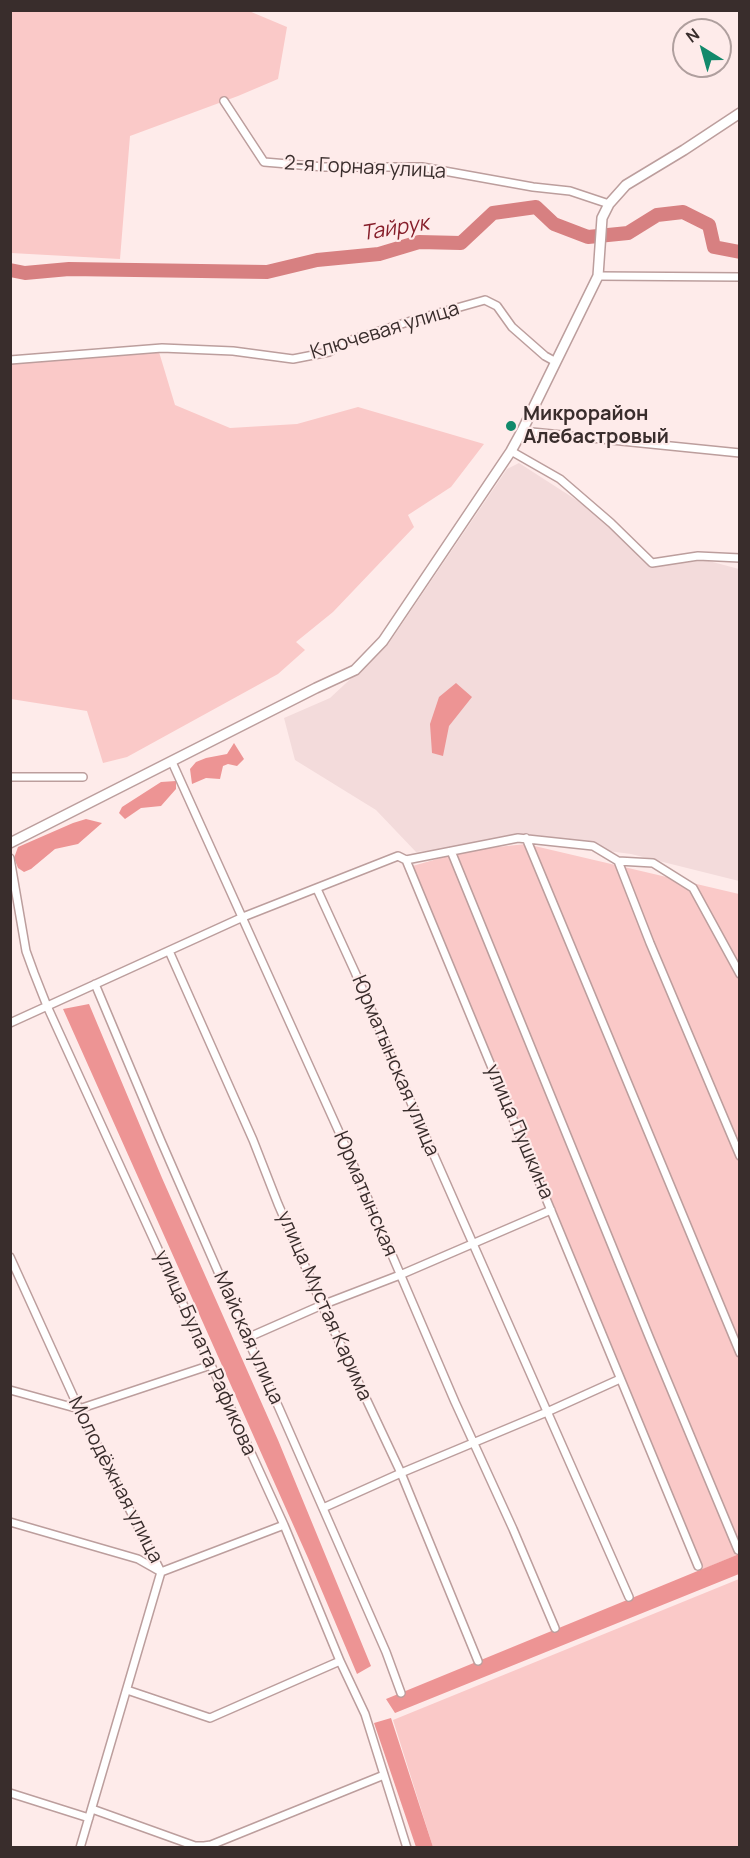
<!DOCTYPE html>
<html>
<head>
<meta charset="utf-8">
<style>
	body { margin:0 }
	#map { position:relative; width:750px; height:1858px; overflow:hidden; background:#feebea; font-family:Manrope,sans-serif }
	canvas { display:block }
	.frame { position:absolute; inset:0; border:12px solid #392d2c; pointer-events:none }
	.north { position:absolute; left:672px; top:18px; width:60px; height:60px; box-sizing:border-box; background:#feebea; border:2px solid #af9f9e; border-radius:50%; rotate:323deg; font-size:16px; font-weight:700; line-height:24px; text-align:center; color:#392d2c }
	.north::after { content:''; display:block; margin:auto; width:21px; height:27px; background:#12896b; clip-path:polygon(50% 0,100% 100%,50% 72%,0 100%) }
</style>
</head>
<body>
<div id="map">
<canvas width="750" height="1858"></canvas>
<div class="frame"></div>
<div class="north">N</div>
</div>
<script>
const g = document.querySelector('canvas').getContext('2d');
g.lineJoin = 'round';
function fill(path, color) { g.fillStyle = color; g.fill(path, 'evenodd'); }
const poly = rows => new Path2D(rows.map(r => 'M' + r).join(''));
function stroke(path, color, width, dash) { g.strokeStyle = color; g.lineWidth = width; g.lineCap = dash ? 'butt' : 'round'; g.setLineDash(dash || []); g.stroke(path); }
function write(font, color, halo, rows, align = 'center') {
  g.font = font + ' Manrope,sans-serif'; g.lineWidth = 4.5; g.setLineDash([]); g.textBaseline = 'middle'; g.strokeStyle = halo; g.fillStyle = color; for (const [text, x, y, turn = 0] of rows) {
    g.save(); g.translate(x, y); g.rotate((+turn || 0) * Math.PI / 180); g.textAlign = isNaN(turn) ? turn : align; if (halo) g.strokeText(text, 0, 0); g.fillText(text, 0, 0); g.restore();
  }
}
const built = poly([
	[519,463,592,510,626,540,651,567,705,560,739,569,739,881,631,854,524,840,416,852,376,810,295,760,284,718,330,698,389,643,507,469]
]);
const green = poly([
	[10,11,249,11,287,27,278,79,238,96,130,136,120,259,11,253],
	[159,352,175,405,230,428,297,424,358,407,484,444,451,487,408,515,414,527,333,612,296,642,305,650,278,674,127,757,103,763,87,711,11,699,10,361],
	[526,844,739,894,739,1554,701,1570,409,867,469,850],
	[739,1579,739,1847,433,1847,393,1720]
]);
const forest = poly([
	[456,683,472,697,449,726,443,756,432,753,430,724,439,697],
	[234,743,244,759,237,766,228,764,223,766,220,779,206,778,192,784,190,769,196,762,206,758,227,754],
	[176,781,176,789,161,806,141,808,125,819,119,813,122,807,161,782],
	[86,819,102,823,78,844,55,849,31,869,24,872,18,868,14,858,18,847,73,823],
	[89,1004,162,1178,278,1440,371,1666,357,1674,308,1558,63,1009],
	[739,1554,739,1574,395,1713,386,1699],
	[391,1718,433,1847,416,1847,374,1723]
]);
const river = poly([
	[10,270,25,273,69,269,267,272,317,260,379,254,419,242,461,243,493,213,536,207,554,224,588,237,628,233,657,215,683,212,709,225,714,247,740,252]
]);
const minor = poly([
	[224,101,264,162,324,167,422,167,533,187,570,191,609,204],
	[598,276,740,277],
	[10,360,162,348,233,351,293,359,329,352,345,342,414,320,485,300,497,306,512,327,545,356,556,362],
	[522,431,740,453],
	[511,451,560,479,611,523,652,563,698,556,740,558],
	[172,762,344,1143,455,1402,513,1529,555,1628],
	[10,777,83,777],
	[526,838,740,1353],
	[451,851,650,1339,738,1550],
	[10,858,26,951,34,973,47,1006,284,1525,340,1661,365,1714,407,1848],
	[406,860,518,838,593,846,618,861,650,943,740,1156],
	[618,861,653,863,693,888,740,974],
	[317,889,355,972,425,1135,629,1597],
	[169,951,253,1140,278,1204,322,1305,401,1473,478,1661],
	[95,984,161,1141,247,1338,279,1408,386,1652,401,1693],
	[10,1023,243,917,398,856,406,860,698,1566],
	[10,1257,79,1409,161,1572,80,1848],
	[247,1338,322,1305,400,1275,551,1210],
	[10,1390,79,1409,211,1365],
	[323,1508,401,1473,547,1412,620,1379],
	[10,1522,138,1559,161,1572,284,1525],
	[127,1690,210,1718,340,1661],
	[10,1793,89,1818],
	[92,1809,195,1846,204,1846,211,1845,384,1775]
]);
const tertiary = poly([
	[10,843,316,688,355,670,383,641,511,451,522,431,598,276,602,218,609,204,626,185,684,150,740,113]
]);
const markers = [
	[511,426,6,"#12896b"]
];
const streetNames = [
	["2-я Горная улица",365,168,3],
	["Ключевая улица",385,331,-17],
	["Юрматынская улица",395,1066,67],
	["улица Пушкина",519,1132,67],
	["Юрматынская",365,1194,67],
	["улица Мустая Карима",324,1306,66],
	["Майская улица",248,1338,66],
	["улица Булата Рафикова",205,1353,66],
	["Молодёжная улица",115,1480,63]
];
const poiNames = [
	["Микрорайон",523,414],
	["Алебастровый",523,437]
];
const waterNames = [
	["Тайрук",395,229,-9]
];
fill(built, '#f3dbdb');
fill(green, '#fac9c8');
fill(forest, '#ed9494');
stroke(river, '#d78081', 14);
stroke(minor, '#bc9e9d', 10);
stroke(tertiary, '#bc9e9d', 12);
stroke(minor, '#fff', 7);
stroke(tertiary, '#fff', 9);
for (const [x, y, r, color] of markers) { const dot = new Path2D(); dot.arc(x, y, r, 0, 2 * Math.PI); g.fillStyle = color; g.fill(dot); stroke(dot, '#feebea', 2); }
write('20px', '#392d2c', '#feebea', streetNames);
write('bold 20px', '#392d2c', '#feebea', poiNames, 'left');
write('italic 21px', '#861e2a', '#feebea', waterNames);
</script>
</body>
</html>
